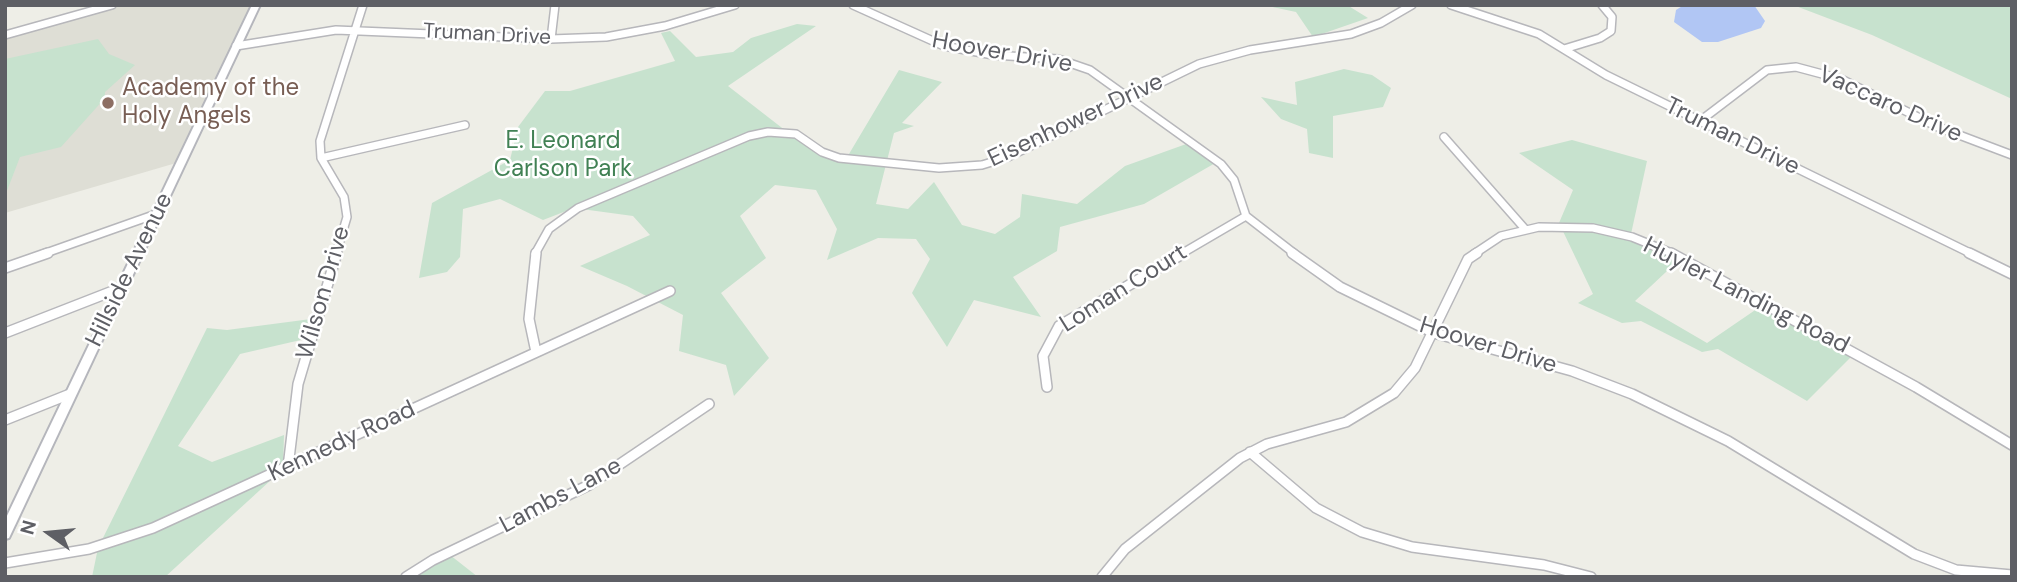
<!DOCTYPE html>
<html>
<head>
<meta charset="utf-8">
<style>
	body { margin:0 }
	#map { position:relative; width:2017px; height:582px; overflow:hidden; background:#eeeee7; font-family:"DM Sans",sans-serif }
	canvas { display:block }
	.frame { position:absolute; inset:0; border:7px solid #5e5f65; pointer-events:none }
	.north { position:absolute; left:14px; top:498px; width:70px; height:70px; -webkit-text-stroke:5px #fff; paint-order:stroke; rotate:285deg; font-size:19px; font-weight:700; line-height:28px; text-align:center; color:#5e5f65 }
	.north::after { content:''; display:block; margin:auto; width:24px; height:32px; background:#5e5f65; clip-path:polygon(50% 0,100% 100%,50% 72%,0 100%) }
</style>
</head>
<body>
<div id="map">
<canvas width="2017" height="582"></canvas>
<div class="frame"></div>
<div class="north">N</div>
</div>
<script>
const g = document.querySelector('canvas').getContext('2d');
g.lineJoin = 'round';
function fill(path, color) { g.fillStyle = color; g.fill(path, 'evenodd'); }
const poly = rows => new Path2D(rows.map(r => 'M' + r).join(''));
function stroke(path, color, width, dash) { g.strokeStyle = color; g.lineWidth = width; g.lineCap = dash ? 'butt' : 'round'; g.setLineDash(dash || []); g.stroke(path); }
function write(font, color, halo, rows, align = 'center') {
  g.font = font + ' "DM Sans",sans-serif'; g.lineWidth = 5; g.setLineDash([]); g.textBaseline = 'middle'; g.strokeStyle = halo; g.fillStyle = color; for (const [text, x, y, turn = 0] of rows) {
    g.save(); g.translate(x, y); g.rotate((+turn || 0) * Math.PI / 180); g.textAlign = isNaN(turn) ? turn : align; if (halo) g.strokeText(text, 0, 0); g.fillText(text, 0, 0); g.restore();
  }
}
const education = poly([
	[112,5,256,5,183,161,5,213,5,35]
]);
const green = poly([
	[1263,5,1347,5,1368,18,1313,37,1296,12],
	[1793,5,2012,5,2012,99,1872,35],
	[797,24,816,26,728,86,786,131,846,159,899,70,942,82,902,123,914,126,894,133,876,204,908,209,934,182,962,225,995,234,1020,217,1022,194,1077,204,1125,166,1189,143,1217,162,1144,204,1060,227,1057,251,1013,277,1041,317,974,300,947,347,912,293,930,259,916,239,878,238,827,260,837,229,816,190,775,185,740,216,766,258,721,293,769,358,734,396,726,365,679,351,683,315,627,286,580,266,650,235,633,216,574,208,543,220,500,199,463,209,460,257,447,272,419,278,432,203,510,160,518,127,545,91,570,91,675,61,661,33,670,31,696,57,733,52,751,38],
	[98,39,109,54,135,65,105,92,105,98,61,147,20,157,5,196,5,59],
	[1344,69,1372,75,1391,88,1383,107,1333,116,1333,158,1309,153,1307,129,1281,119,1261,97,1297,105,1295,82],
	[1572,140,1647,161,1631,234,1681,258,1635,301,1707,343,1764,304,1854,354,1807,401,1718,349,1702,352,1641,321,1622,323,1578,303,1593,294,1559,223,1573,190,1519,153],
	[311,319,305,339,240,354,178,446,212,462,284,435,283,469,165,577,92,577,98,548,207,328,227,330],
	[450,555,478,577,405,577]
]);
const water = poly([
	[1684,5,1754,5,1765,21,1761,28,1718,42,1702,42,1674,22,1676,10]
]);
const streetFar1 = poly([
	[853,5,944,46,993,55,1058,59,1090,70,1221,164,1234,180,1246,216,1295,254],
	[1451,5,1539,34,1606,75,1972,254],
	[5,35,112,5],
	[551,39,555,5],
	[236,46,336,30,551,39,606,37,665,26,735,5],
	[1564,49,1600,38,1611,31,1612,17,1602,5],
	[1700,121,1767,70,1796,67,1841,79,1938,127,2012,155],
	[1444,137,1525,229],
	[321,158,465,125],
	[43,254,159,213],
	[336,254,347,217,344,197,321,158,320,141,363,5],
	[535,254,549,229,578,208,749,136,768,132,796,134,822,152,839,158,939,168,982,165,1008,157,1199,64,1250,50,1351,34,1381,23,1412,5],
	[1181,254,1246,216],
	[1474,254,1501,236,1539,227,1593,228,1632,237,1674,254]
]);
const street = poly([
	[536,253,529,319,536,352],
	[1292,253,1340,287,1434,333,1572,371,1632,394,1728,441,1914,554,1956,570,2012,575],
	[1671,253,1916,387,2012,445],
	[1969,253,2012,274],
	[5,268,48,253],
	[5,333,123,287],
	[1047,387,1043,356,1059,326,1184,253],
	[5,420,70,394],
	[1250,452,1316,508,1362,532,1412,547,1544,565,1591,577],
	[288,467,298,384,337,253],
	[5,563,89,549,153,528,670,291],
	[406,577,433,560,589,485,709,404],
	[1102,577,1125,549,1240,458,1267,444,1346,422,1394,393,1415,368,1468,259,1477,253]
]);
const secondary = poly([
	[252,5,260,5,9,538,5,539,5,520,252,5]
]);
const markers = [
	[108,103,7,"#8d6e63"]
];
const farStreetnames = [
	["Truman Drive",487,35,3]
];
const streetNames = [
	["Hoover Drive",1002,53,10],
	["Vaccaro Drive",1890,105,24],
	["Eisenhower Drive",1076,121,-25],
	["Truman Drive",1732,137,26],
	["Hillside Avenue",130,270,-64],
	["Loman Court",1124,289,-32],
	["Wilson Drive",324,293,-74],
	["Huyler Landing Road",1746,296,27],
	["Hoover Drive",1488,346,17],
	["Kennedy Road",342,442,-25],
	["Lambs Lane",561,496,-28]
];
const educationNames = [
	["Academy of the",122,89],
	["Holy Angels",122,117]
];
const parkNames = [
	["E. Leonard",563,142],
	["Carlson Park",563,170]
];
fill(education, '#deded5');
fill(green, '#c7e2ce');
fill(water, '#b1c6f4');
stroke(streetFar1, '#b7b7bb', 10);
stroke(street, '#b7b7bb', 12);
stroke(secondary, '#b5b6bc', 4);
stroke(streetFar1, '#fff', 7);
stroke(street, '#fff', 9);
fill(secondary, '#fff');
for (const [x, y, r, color] of markers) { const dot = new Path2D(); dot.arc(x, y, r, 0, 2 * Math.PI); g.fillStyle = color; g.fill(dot); stroke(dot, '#fff', 2.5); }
write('21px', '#5e5f65', '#fff', farStreetnames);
write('24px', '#5e5f65', '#fff', streetNames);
write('24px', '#785e54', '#fff', educationNames, 'left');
write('24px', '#418154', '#fff', parkNames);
</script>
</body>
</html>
